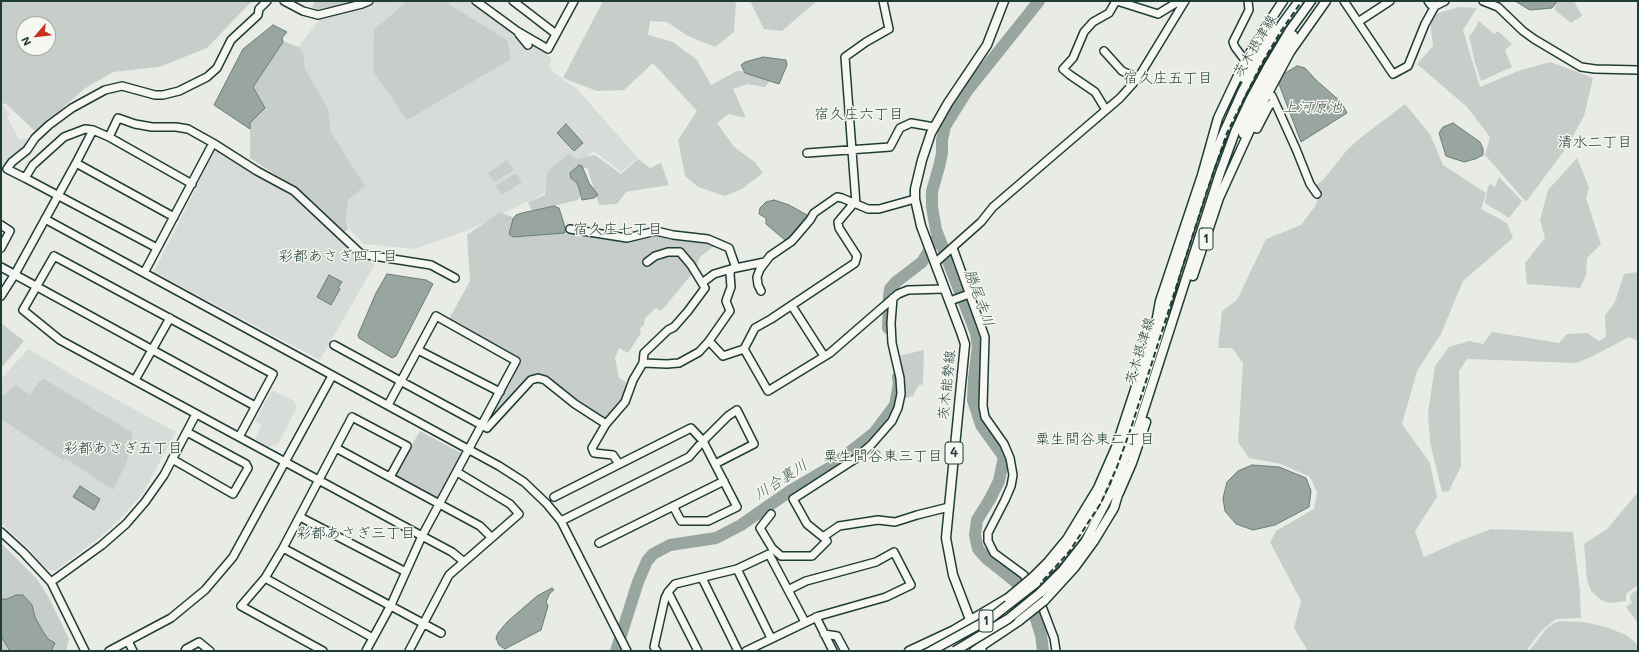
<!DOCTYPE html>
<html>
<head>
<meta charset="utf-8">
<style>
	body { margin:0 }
	#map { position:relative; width:1639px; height:652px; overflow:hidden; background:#e9ebe7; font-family:Mali,sans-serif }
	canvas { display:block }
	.frame { position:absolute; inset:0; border:2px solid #1f3d34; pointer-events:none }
	.north { position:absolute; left:16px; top:16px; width:40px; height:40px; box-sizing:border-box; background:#f6f6f2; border:1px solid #a0aca6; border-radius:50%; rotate:242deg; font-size:11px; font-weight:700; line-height:16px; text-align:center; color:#1f3d34 }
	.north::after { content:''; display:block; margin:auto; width:14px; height:18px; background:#c8321e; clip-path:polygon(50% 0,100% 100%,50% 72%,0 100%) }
</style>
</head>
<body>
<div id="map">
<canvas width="1639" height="652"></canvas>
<div class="frame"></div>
<div class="north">N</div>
</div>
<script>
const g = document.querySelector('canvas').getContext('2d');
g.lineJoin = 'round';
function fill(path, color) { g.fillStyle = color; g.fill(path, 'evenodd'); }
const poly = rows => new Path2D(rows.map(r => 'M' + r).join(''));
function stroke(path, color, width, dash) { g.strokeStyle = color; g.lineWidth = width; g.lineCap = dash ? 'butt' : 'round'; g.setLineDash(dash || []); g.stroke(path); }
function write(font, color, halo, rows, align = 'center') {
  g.font = font + ' Mali,"Klee One",sans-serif'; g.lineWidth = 3; g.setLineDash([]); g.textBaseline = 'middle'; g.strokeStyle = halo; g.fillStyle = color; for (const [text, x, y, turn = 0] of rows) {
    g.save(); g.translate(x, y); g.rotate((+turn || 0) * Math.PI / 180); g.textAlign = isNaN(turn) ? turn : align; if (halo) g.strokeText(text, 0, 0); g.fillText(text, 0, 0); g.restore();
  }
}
const built = poly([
	[379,1,470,1,509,30,525,47,531,43,552,58,549,66,553,72,577,89,638,158,621,172,594,151,548,183,543,194,471,229,415,249,363,244,351,231,346,222,348,200,365,186,331,132,328,108,305,69,303,52,298,47,320,19,357,9],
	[3,105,10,114,7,117,19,139,28,139,25,145,1,169,1,107],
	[217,145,292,193,360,255,378,259,320,360,154,272],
	[28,349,81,380,176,432,143,493,121,518,99,538,55,571,46,569,26,546,1,523,1,379],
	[272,390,294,401,297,407,278,444,269,447,255,439,261,425,255,421]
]);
const green = poly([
	[1,1,252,1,207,48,159,67,113,72,84,89,36,132,5,103,1,105],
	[24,24,48,24,48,48,24,48],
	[315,1,356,1,317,10,312,7],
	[407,1,448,1,450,5,507,40,511,59,407,120,373,71,374,30],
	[603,1,736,1,734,32,715,47,688,36,667,22,650,21,648,35,673,42,697,60,711,85,737,71,765,73,771,80,765,87,748,84,733,89,746,118,729,114,717,123,734,147,755,162,763,173,742,189,725,196,698,187,685,176,678,140,697,111,653,63,624,90,597,91,563,78],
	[750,1,817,1,782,31,764,29],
	[1554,1,1574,1,1582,16,1571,23,1555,10],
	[1459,7,1477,8,1463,30,1480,87,1518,71,1550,62,1593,78,1584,116,1567,147,1526,202,1485,155,1490,137,1467,107,1417,64,1433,46,1430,22,1438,13],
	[1479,21,1494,34,1498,31,1512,44,1505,50,1512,67,1481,81,1475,63,1469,36,1473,32],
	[283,41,298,47,303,52,305,69,328,108,331,132,365,186,348,200,346,222,348,229,343,233,294,187,250,158,250,123,265,108,253,87],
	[1405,104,1430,134,1443,165,1486,193,1481,209,1507,223,1513,238,1463,281,1441,334,1417,371,1402,424,1430,463,1437,497,1415,531,1424,557,1462,540,1491,529,1573,532,1580,592,1581,618,1556,619,1542,630,1526,651,1308,651,1294,628,1301,601,1270,542,1276,531,1314,509,1317,492,1310,477,1281,464,1249,458,1238,442,1243,363,1232,348,1218,348,1222,311,1237,300,1266,239,1301,225,1316,205,1318,194,1314,185,1318,184,1323,180,1347,150,1359,139],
	[569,154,575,159,595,155,621,174,638,159,650,168,661,163,669,185,626,192,617,204,599,205,587,167,578,171,584,189,578,200,532,211,528,202,545,195,548,171],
	[1577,158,1589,187,1586,198,1601,244,1587,258,1586,275,1580,288,1527,284,1525,263,1545,238,1540,220,1548,190],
	[507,160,514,170,494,182,488,173],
	[516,173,522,182,502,195,496,186],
	[1499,177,1522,201,1509,218,1485,203,1488,186,1491,184,1495,187],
	[500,212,515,218,522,233,566,234,571,232,625,240,659,231,716,245,701,256,698,261,697,268,661,311,656,308,645,318,644,325,640,329,641,333,628,353,619,348,615,358,619,378,629,384,624,400,606,420,546,377,539,374,530,376,487,423,521,359,449,319,470,281,467,235],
	[1638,272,1638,341,1629,337,1591,357,1576,363,1467,359,1459,371,1461,466,1449,491,1442,492,1430,442,1428,413,1435,366,1449,347,1469,341,1483,344,1492,332,1559,343,1567,334,1587,333,1599,341,1606,337,1605,315,1615,302,1624,274],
	[1,323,24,341,1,368],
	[924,350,923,384,918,386,913,396,903,399,898,356],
	[44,379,133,433,127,461,113,490,65,458,64,461,1,419,1,397,16,385,30,395,39,382],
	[420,431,461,453,462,458,441,496,435,498,397,477,396,472],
	[1638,492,1638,585,1626,594,1626,601,1610,603,1601,600,1591,591,1587,579,1584,544,1607,529],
	[1,543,37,579,48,596,69,639,66,651,1,651],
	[1638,589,1638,623,1626,607,1632,603,1630,598,1631,594],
	[1562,621,1584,622,1606,627,1626,635,1635,642,1638,647,1638,651,1529,651,1546,629,1554,623]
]);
const water = poly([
	[1515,1,1557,1,1552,8,1530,10,1515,1],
	[273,25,287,32,282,38,283,42,253,87,265,108,250,123,250,129,214,105,243,49,273,25],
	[763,57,786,60,787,65,779,84,745,73,741,65,745,62,763,57],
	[1297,66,1305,68,1316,80,1341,102,1347,113,1301,142,1279,84,1282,75,1297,66],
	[1453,123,1480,142,1483,149,1483,155,1475,159,1464,162,1446,156,1439,133,1443,127,1453,123],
	[566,124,583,143,574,151,557,133,566,124],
	[579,165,582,166,589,183,598,195,594,198,582,200,579,188,577,183,571,178,570,173,579,165],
	[774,200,789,205,807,215,791,235,785,240,766,224,766,218,759,214,760,208,766,202,774,200],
	[554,206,559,208,565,227,565,233,513,237,509,234,513,219,516,215,522,213,554,206],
	[387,274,426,280,433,284,396,356,392,358,359,338,358,335,376,293,387,274],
	[329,275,342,282,338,288,340,289,331,305,317,297,329,275],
	[1252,465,1279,467,1306,478,1311,491,1309,507,1275,525,1253,530,1236,524,1225,511,1223,498,1227,482,1238,471,1252,465],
	[80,486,100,499,94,510,73,497,80,486],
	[552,588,554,590,550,593,546,602,548,606,541,630,505,649,499,645,496,638,498,633,507,622,537,596,552,588],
	[16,595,23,595,32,605,35,617,42,630,48,639,55,643,51,651,9,651,9,649,1,637,1,599,7,599,16,595]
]);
const river = poly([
	[1039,1,967,91,945,126,942,140,942,153,939,167,932,191,932,207,936,230,976,333,978,346,974,378,973,400,981,425,1004,457,999,481,990,499,977,520,975,535,978,549,986,558,1016,582,1035,616,1041,635,1043,651],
	[888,328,889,297,890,289,896,282,922,262,936,239],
	[616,651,638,582,647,561,653,554,670,545,716,538,741,525,790,491,831,467,874,433,895,405,899,383,898,377]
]);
const minor = poly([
	[284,1,303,11,318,15,362,4,369,1],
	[476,1,517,31,548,49,574,1],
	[513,1,556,34],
	[1117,1,1158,14,1176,3,1185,1],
	[1344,1,1393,74,1408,66,1425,24,1435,6],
	[1428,1,1431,5,1435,6,1445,1],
	[1483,1,1498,7,1523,31,1534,39,1581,67,1595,69,1638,70],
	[1358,22,1390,1],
	[519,34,528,45],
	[1104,51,1122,71,1138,78],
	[1247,63,1235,47,1233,42,1249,10,1248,1],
	[1272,96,1296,149,1310,184,1317,194],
	[1106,110,1095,92,1070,75,1063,69,1073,58,1084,32,1093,22,1109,13,1116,1],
	[1251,127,1257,129,1269,106,1274,101],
	[109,137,118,118,135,124,152,127,176,127,188,129,213,143,144,273],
	[213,143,257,171,294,191,361,254,431,265,455,278],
	[807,153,890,147,900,128,911,123,934,127],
	[76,163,174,217],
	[25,178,7,169,12,162,27,150,35,138,49,125,72,108,105,90,122,86,155,95,163,95,179,91,207,77,217,68,231,40,258,15,259,9,267,1],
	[856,204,845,57,866,42,889,29,883,1],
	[45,219,499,466,524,482,547,504,561,521,627,651],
	[1,225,10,231,1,248],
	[570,229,627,238,656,231,673,235,708,239,729,248,736,268],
	[157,248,25,178,33,165,64,137,85,129,93,130,109,137,192,184],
	[953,248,985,337,983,406,985,417,1004,444,1010,458,1013,475,1011,486,1005,500,988,533,988,541,994,553,1024,575,1043,609,1054,638,1056,651],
	[54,256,273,374,239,437,60,340,23,310,54,256],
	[647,262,655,256,668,252,680,252,691,265,702,283,714,274,731,269],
	[935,263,981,222,993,207,1120,98,1138,78,1185,1],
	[1,267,255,406],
	[761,291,758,285,757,277,760,269,770,256,792,241,810,220,814,213,837,197,842,198,868,209,879,209,915,199],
	[1,296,15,274,76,163,93,130],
	[893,298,891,323,892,343,900,378,901,394,898,408,892,421,871,445,855,459,793,499,807,524,823,537,839,526,878,520,895,522,917,515,949,507],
	[950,301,969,294],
	[792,306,824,356],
	[709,341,723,356,744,349,755,328,771,319,855,263,857,256,839,228,838,222,854,203],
	[334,345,487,428,531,380,538,378,545,380,575,404,606,424],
	[744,349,768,391,830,353,898,294,908,290,945,289],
	[418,350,500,392],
	[643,363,667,364,679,363,699,352,709,341,730,311,726,301,731,287,730,274,731,269,765,262],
	[135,380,170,318],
	[239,437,422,536,452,552,463,561],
	[336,448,480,526,491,537],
	[172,459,233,494,248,468,246,464,187,432],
	[619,464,613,455,594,453,592,448,606,424,625,402,633,380,643,363,644,353,668,330,674,327,688,311,705,288,702,283],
	[554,497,691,428,703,441,737,507,708,521,681,521,673,506],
	[771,514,760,528,772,548,781,556,812,556,827,541],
	[300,517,406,572],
	[561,521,689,457,703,441,728,416,737,410,754,444,715,464],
	[1,532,23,552,51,582,85,651],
	[599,543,724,481],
	[283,548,441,633],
	[737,569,771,638],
	[265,578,373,638],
	[702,578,738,651],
	[51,582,102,545,126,524,145,502,164,475,196,414],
	[668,592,698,651],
	[816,617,833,651],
	[824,634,837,636,845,651],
	[128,641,133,651],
	[109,651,171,618,205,590,233,557,332,376],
	[185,651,186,649,199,642,210,651],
	[323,651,241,606,265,578,283,548,352,417,407,446,390,477],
	[366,651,391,605,422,536,516,361,436,316,388,405],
	[409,651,449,575,519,514,510,504,457,472],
	[657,651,654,647,665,598,668,592,675,584,737,569,769,554,805,622],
	[746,651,819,616,886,597,911,585,894,552,876,562,806,581,788,590]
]);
const major = poly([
	[1243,78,1258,50,1273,28],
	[1247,136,1243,134,1243,131,1261,93,1293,35],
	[1193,276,1219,198,1259,110,1290,52,1326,1],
	[1144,359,1156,323,1160,301,1202,175,1218,118,1244,63,1267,25,1283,1],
	[1119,493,1132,463,1146,422],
	[1033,577,1048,562,1067,539,1098,488,1116,447,1146,356],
	[1036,583,1059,559,1078,535,1088,519,1114,468,1129,428,1158,337,1176,272,1211,164,1221,139,1242,92,1261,57,1282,24,1299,1],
	[1040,593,1063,570,1085,542,1115,485,1135,432,1138,428,1220,173,1235,132,1250,100,1269,65,1290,30,1311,1],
	[1044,601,1075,567,1094,541,1114,508,1120,488],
	[909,651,954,630,1008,598],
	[974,651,1019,621],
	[982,651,953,575,946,538,965,344,961,332,921,226,915,199,915,189,922,160,931,133,948,103,987,45,1004,1]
]);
const rail = poly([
	[939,651,990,622,1015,605,1037,587,1069,552,1101,503,1117,467,1131,428,1207,191,1227,133,1261,65,1281,31,1302,1]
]);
const majorBridge = poly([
	[1008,598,1033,577],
	[1019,621,1044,601],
	[931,651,991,618,1036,583],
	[955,651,1008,619,1040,593]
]);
const shields = [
	[1206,239,14],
	[954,453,18],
	[986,621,14]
];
const shieldNames = [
	["1",1206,239],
	["4",954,453],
	["1",986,621]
];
const streetNames = [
	["茨木摂津線",1255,46,-59],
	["茨木摂津線",1140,351,-73],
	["茨木能勢線",947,385,-84]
];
const neighbourhoodNames = [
	["宿久庄五丁目",1168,78],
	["宿久庄六丁目",859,114],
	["清水二丁目",1595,142],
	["宿久庄七丁目",618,229],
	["彩都あさぎ四丁目",338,256],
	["粟生間谷東二丁目",1095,439],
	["彩都あさぎ五丁目",123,448],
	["粟生間谷東三丁目",883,456],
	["彩都あさぎ三丁目",356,533]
];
const waterNames = [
	["上河原池",1312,107],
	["勝尾寺川",979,298,70],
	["川合裏川",781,480,-33]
];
fill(built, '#d8dcd8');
fill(green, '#c7cec9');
fill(water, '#99a6a0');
stroke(water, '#687c75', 1);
stroke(river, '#99a6a0', 12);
stroke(minor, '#1f3d34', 10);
stroke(major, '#1f3d34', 11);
stroke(minor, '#f6f6f2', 7);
stroke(major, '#f6f6f2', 8);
stroke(rail, '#1f3d34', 2, [6, 3]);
stroke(majorBridge, '#1f3d34', 11, []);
stroke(majorBridge, '#f6f6f2', 8);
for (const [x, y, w] of shields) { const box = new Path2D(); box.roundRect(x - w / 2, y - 11, w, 22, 3); g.fillStyle = '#f6f6f2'; g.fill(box); stroke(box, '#1f3d34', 1); }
write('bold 13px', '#1f3d34', null, shieldNames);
write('14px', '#1f3d34', '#f6f6f2', streetNames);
write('15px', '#1f3d34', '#f6f6f2', neighbourhoodNames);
write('italic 15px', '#445c54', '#f6f6f2', waterNames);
</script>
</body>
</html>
